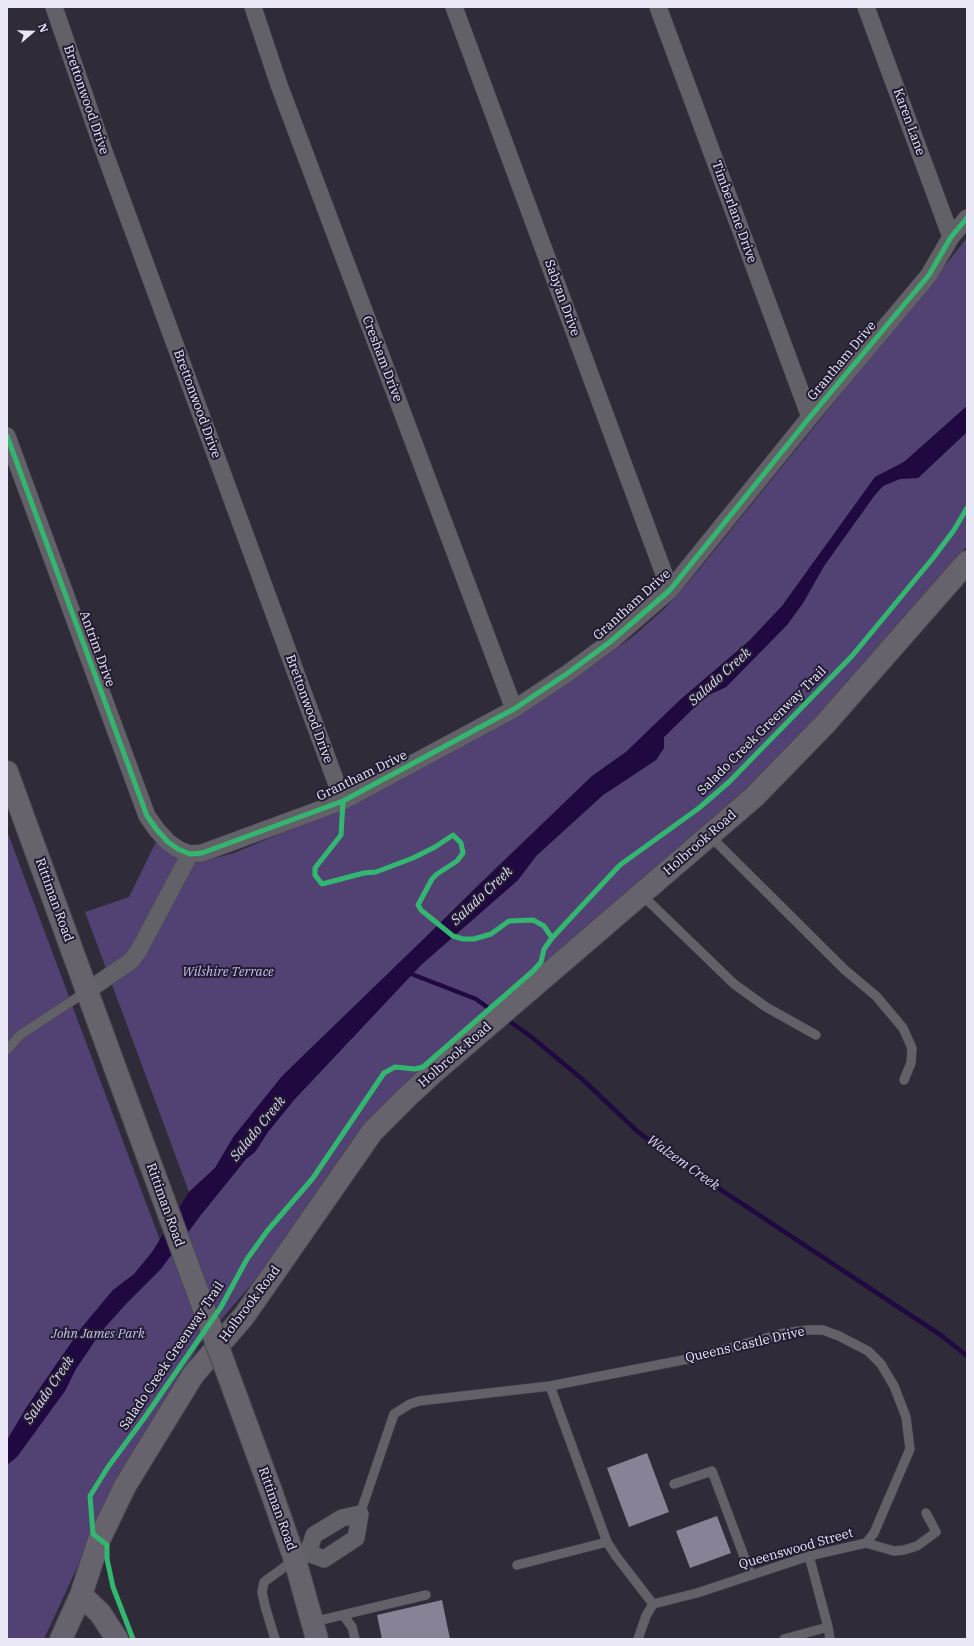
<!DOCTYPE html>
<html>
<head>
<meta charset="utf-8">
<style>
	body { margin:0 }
	#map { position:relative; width:974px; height:1646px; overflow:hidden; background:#2f2b38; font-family:"IBM Plex Serif",serif }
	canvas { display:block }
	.frame { position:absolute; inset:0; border:8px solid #eae7f7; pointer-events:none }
	.north { position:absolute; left:12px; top:12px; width:40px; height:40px; -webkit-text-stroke:3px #221c33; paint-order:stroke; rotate:70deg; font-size:11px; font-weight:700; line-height:16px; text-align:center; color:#eae7f7 }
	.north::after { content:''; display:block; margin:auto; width:14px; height:18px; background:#eae7f7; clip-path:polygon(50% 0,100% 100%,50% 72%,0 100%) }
</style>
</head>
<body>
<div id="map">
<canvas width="974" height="1646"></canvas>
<div class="frame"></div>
<div class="north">N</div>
</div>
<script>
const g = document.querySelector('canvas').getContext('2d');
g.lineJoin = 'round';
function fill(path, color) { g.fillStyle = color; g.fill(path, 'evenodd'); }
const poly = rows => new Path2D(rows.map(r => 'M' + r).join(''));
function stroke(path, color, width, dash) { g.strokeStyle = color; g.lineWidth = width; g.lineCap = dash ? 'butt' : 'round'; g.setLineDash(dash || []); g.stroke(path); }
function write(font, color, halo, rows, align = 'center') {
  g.font = font + ' "IBM Plex Serif",serif'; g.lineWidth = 4; g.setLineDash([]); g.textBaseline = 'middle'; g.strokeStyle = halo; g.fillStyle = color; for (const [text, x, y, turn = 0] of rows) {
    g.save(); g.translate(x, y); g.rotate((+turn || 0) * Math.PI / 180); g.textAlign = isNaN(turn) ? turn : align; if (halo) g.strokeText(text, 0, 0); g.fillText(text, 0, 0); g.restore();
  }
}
const green = poly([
	[967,238,967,406,904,462,875,477,782,606,749,641,680,700,626,752,592,776,480,883,412,951,234,1136,215,1168,189,1192,85,912,129,897,156,842,189,865,234,853,354,803,493,730,601,660,636,634,666,607,697,572],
	[967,432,967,546,812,723,759,777,622,899,414,1079,282,1249,199,1345,112,1492,44,1639,7,1639,7,831,167,1259,200,1216,246,1159,255,1152,268,1132,293,1101,421,965,518,880,536,856,603,795,656,760,664,748,664,737,706,696,726,687,787,625,803,603,824,566,874,496,883,486,900,478,918,478]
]);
const water = poly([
	[967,406,967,432,918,478,900,479,883,486,874,496,824,566,803,603,787,625,726,687,706,696,664,737,664,748,656,760,603,795,536,856,518,880,421,965,293,1101,268,1132,255,1152,246,1159,200,1216,161,1269,125,1305,101,1332,76,1369,65,1391,17,1457,7,1465,7,1440,26,1408,82,1327,113,1290,134,1274,152,1252,189,1192,215,1168,234,1136,282,1076,592,776,626,752,680,700,749,641,782,606,875,477,904,462]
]);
const stream = poly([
	[409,973,476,999,494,1012],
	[506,1019,529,1035,581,1078,638,1132,694,1172,942,1336,967,1356]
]);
const building = poly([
	[647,1453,669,1512,629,1527,607,1468],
	[717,1516,731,1553,690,1568,676,1531],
	[442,1600,450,1639,382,1639,377,1615]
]);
const lane = poly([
	[709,835,845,970,876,996,903,1028,912,1048,911,1063,904,1080],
	[641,894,734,984,766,1007,816,1035],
	[7,1050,20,1035,87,991],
	[550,1386,607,1542,616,1556,653,1604],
	[674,1484,712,1471,751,1575],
	[360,1514,394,1414,410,1404,419,1401,550,1386,693,1358,784,1333,808,1330,823,1330,839,1336,868,1351,881,1364,894,1386,906,1417,910,1449,874,1533,866,1543],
	[809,1556,828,1627,830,1639],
	[517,1565,607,1542],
	[343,1615,352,1627,355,1639],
	[313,1622,426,1595],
	[275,1639,265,1606,262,1592,264,1582,294,1560],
	[638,1639,646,1616,653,1604,697,1593,809,1556,866,1543,894,1551,904,1550,917,1546,936,1532,926,1513],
	[784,1639,828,1627]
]);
const street = poly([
	[54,7,102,146,343,801],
	[253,7,279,85,514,709],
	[454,7,670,590],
	[658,7,810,417],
	[866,7,951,237],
	[7,436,147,816,157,830,168,842,178,849,190,854,202,853,343,801,514,709,568,673,610,642,670,590,810,417,929,275,951,237,967,218],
	[87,991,131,961,139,950,190,854],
	[295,1560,308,1553,314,1535,342,1518,360,1514,356,1538,324,1559,308,1553]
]);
const secondary = poly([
	[7,772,114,1065],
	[271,1491,295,1560,317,1639],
	[81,1595,100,1613,117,1639],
	[61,1639,81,1595,99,1540,125,1486,193,1375,244,1316,372,1132,407,1097,434,1072,754,797,825,724,967,562]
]);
const secondaryBridge = poly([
	[114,1065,271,1491]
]);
const cycleway = poly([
	[7,436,147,816,157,830,168,842,178,849,190,854,202,853,343,801,514,709,568,673,610,642,670,590,810,417,929,275,951,237,967,218],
	[343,801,341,835,315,868,315,875,322,884,364,873,376,872,413,858,435,847,453,835,461,843,463,853,457,861,437,874,432,879,418,905,421,910,453,936,463,939,474,939,491,934,509,921,533,920,544,926,552,938],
	[133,1639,113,1587,107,1559,107,1545,93,1534,90,1496,108,1467,145,1417,221,1307,247,1259,268,1230,313,1178,384,1073,395,1067,415,1069,423,1067,533,971,541,962,544,949,552,938,620,865,699,808,729,782,852,656,933,558,954,530,967,508]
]);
const streetNames = [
	["Brettonwood Drive",86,100,71],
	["Karen Lane",909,122,70],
	["Timberlane Drive",734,212,70],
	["Sabyan Drive",562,298,70],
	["Cresham Drive",382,359,69],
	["Grantham Drive",842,361,-50],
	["Brettonwood Drive",197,404,70],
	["Grantham Drive",632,605,-42],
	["Antrim Drive",97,649,70],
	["Brettonwood Drive",309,709,70],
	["Salado Creek Greenway Trail",762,731,-45],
	["Grantham Drive",362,776,-26],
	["Holbrook Road",700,843,-41],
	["Rittiman Road",54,900,70],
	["Holbrook Road",455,1055,-41],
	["Rittiman Road",165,1205,70],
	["Holbrook Road",250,1304,-53],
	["Queens Castle Drive",745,1345,-13],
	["Salado Creek Greenway Trail",172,1356,-56],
	["Rittiman Road",277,1509,70],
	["Queenswood Street",796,1549,-16]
];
const parkNames = [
	["Wilshire Terrace",228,972],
	["John James Park",98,1334]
];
const waterNames = [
	["Salado Creek",720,677,-42],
	["Salado Creek",482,896,-43],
	["Salado Creek",258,1129,-51],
	["Walzem Creek",683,1163,35],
	["Salado Creek",49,1390,-56]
];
fill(green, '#514273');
fill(water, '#200840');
stroke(stream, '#200840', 4.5);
fill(building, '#878296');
stroke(lane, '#4a4652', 10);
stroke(street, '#4a4652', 18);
stroke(secondary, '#4a4652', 24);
stroke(lane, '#636168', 9);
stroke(street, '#636168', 17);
stroke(secondary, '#66636c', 22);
stroke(secondaryBridge, '#4a4652', 24, []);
stroke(secondaryBridge, '#66636c', 22);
stroke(cycleway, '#33b770', 5);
write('13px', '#eae7f7', '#221c33', streetNames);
write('italic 13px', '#cac0ed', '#221c33', parkNames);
write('italic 14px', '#ddd8ef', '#221c33', waterNames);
</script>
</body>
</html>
